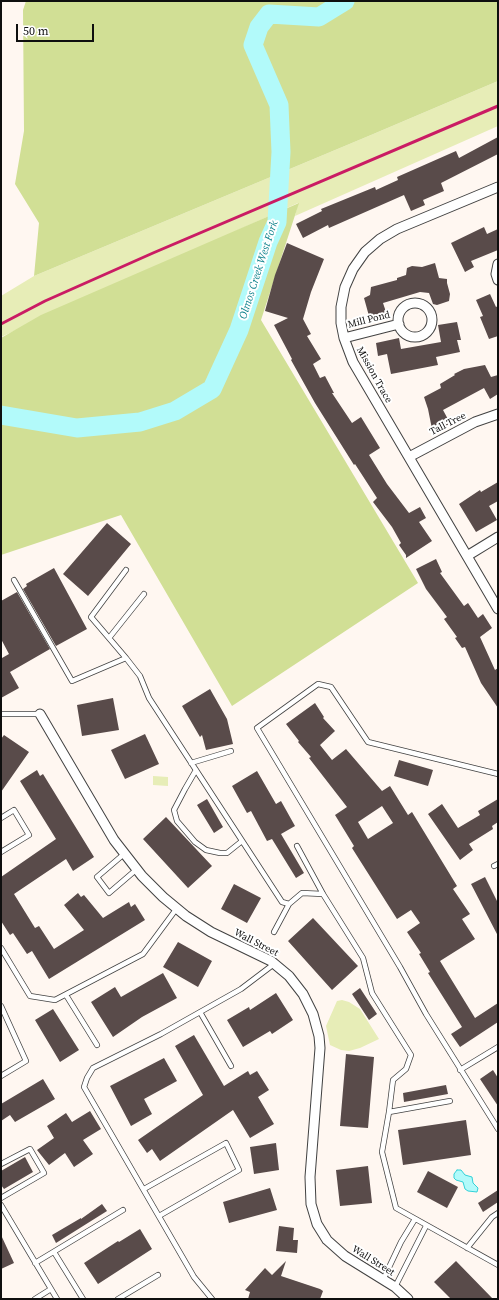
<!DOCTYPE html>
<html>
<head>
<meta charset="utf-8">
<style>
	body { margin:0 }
	#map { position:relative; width:499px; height:1300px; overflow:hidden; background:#fff7f1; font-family:"Source Serif 4",serif }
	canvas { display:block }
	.frame { position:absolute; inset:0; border:2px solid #0f0f0f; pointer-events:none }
	.scale { position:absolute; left:16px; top:24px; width:78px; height:18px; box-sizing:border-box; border:2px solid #0f0f0f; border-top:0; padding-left:5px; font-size:12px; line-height:14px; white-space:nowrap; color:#0f0f0f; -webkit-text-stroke:3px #fff; paint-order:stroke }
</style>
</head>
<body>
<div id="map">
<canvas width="499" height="1300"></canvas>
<div class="frame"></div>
<div class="scale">50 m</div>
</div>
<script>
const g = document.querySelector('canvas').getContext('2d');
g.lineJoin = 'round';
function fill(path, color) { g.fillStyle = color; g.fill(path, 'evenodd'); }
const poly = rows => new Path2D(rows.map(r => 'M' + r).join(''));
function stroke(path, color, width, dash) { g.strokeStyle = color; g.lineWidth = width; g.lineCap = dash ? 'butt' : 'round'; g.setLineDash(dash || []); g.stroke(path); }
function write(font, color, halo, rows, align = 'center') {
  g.font = font + ' "Source Serif 4",serif'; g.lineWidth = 4; g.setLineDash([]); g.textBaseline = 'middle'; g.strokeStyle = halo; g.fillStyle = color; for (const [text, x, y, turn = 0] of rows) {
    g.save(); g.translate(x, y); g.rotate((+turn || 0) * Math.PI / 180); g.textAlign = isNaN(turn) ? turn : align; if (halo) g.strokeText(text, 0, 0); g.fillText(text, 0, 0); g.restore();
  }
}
const green = poly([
	[498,81,498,126,295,216,298,203,1,337,1,296,34,276,371,135],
	[153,776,168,777,168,786,153,785],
	[342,1000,349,1002,360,1009,379,1039,360,1048,349,1051,341,1050,330,1045,326,1026,337,1001]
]);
const forest = poly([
	[26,1,498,1,498,81,371,135,34,276,39,223,15,184,24,131,23,10],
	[299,203,261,320,418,583,232,706,121,515,1,555,1,338,41,315]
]);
const water = poly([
	[457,1170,461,1170,465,1175,472,1177,473,1183,478,1188,477,1192,468,1191,465,1189,463,1182,456,1180,454,1178,454,1174,457,1170]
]);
const river = poly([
	[1,415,77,428,140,422,175,411,212,389,239,330,268,242,277,222,281,152,279,105,253,45,259,27,269,14,319,17,345,1]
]);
const building = poly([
	[498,137,498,154,441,183,444,191,423,200,425,205,411,211,404,195,329,228,328,225,303,238,296,224,322,211,321,209,375,187,376,190,398,180,397,177,456,151,459,158],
	[484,227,487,234,498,229,498,250,471,261,474,267,465,272,451,243],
	[287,243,324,259,311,292,303,319,311,334,307,336,321,359,313,364,320,378,325,376,334,393,332,393,352,423,361,417,380,448,369,455,387,484,409,513,420,507,426,518,419,522,432,541,406,558,406,555,399,545,401,543,392,527,373,502,377,498,355,464,354,465,315,403,291,360,292,359,274,325,288,318,265,311,275,275],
	[435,263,439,278,447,279,447,283,450,294,449,301,437,305,433,304,429,293,420,292,383,303,387,315,381,317,369,316,364,298,370,295,371,287,397,280,397,278,406,275,407,268,412,266,422,267],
	[490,294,496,307,498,306,498,336,489,339,480,317,483,316,476,300],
	[457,322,461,340,457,340,460,352,436,357,438,365,391,374,387,354,378,356,376,343,399,338,401,349,441,342,438,325],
	[485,365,491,377,498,375,498,394,490,399,484,388,443,410,450,423,446,426,432,429,428,409,424,397,441,388,440,384,455,375,454,374,464,369],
	[498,482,498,501,489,506,497,520,476,532,459,504,480,490,481,492],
	[107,523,131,544,88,596,63,574],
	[436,559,442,572,440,573,464,606,468,603,478,618,483,614,492,628,480,637,495,670,498,668,498,708,481,683,465,647,462,648,455,638,457,637,444,619,447,617,426,589,416,569],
	[54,568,87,629,56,646,23,589,27,586,26,584],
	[17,592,50,649,10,672,19,688,1,698,1,657,2,658,9,654,1,639,1,601],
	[210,689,227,719,233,744,206,750,202,735,200,737,182,706],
	[113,698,119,730,82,736,77,705],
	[315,703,324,717,323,718,335,731,320,745,332,760,346,749,382,791,390,786,408,815,412,812,457,886,453,889,470,914,462,919,475,939,440,961,475,1018,498,1003,498,1022,460,1047,451,1034,462,1027,428,973,430,972,419,954,421,953,407,932,420,923,411,910,397,919,352,848,354,846,335,815,347,807,309,758,311,757,298,742,299,741,286,724],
	[382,806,393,823,368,839,358,822],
	[145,734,159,764,125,779,111,750],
	[4,735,29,752,1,792,1,739],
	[399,760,433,770,428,786,394,776],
	[37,770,40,776,43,774,94,857,73,871,66,859,14,894,35,928,39,926,54,949,84,930,64,905,78,893,81,897,84,895,103,918,129,902,131,907,135,904,145,920,49,979,32,951,27,954,13,933,10,935,1,921,1,877,56,839,20,781],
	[257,771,276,804,281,801,295,826,281,834,304,873,296,878,272,839,267,841,251,811,247,813,232,786],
	[207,799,223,827,214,833,197,805],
	[498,799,498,822,492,826,493,829,469,844,473,850,460,860,428,814,442,804,458,828,480,815,478,811],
	[166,817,212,866,188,888,143,839],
	[485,877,498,903,498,936,471,884],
	[234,884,261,898,247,923,221,909],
	[313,918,358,966,332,990,288,941],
	[178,942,212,961,198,987,163,967],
	[163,973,177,998,142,1017,113,1037,91,1002,115,987,121,997],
	[360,988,377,1014,369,1020,352,994],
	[276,993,293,1020,272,1034,270,1031,243,1047,227,1020,249,1007,250,1010],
	[53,1009,79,1050,60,1062,35,1020],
	[194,1035,224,1086,248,1071,250,1075,257,1071,269,1090,258,1097,274,1124,250,1138,233,1110,160,1161,152,1149,147,1153,138,1140,203,1095,175,1046],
	[346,1054,374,1057,368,1128,340,1126],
	[164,1058,177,1081,144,1099,152,1114,131,1126,110,1086],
	[493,1070,498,1078,498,1106,480,1079],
	[43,1079,55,1099,15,1122,10,1115,1,1121,1,1104],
	[446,1085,448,1094,404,1102,403,1093],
	[90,1111,101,1129,83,1140,93,1154,74,1167,65,1153,49,1165,37,1150,54,1138,47,1126,66,1113,72,1122],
	[466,1120,471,1155,403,1165,398,1130],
	[276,1143,279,1170,254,1174,250,1147],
	[25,1157,33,1172,4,1189,1,1185,1,1171],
	[368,1166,372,1203,340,1206,336,1170],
	[428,1171,458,1187,447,1208,417,1192],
	[270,1188,277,1210,229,1223,223,1202],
	[498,1190,498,1202,483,1212,478,1203],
	[102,1204,107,1211,56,1243,52,1235,81,1218,81,1219],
	[279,1226,294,1228,293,1240,298,1240,297,1253,276,1251],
	[140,1229,152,1249,98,1284,84,1263,118,1241,119,1242],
	[1,1235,14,1263,1,1269],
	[286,1261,281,1276,320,1289,323,1291,320,1299,248,1299,250,1292,245,1290,265,1268,272,1275],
	[456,1261,493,1299,451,1299,434,1282]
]);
const service = poly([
	[126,570,91,617,126,658],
	[14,580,72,681,126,658,140,676,149,698,282,902,289,904],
	[109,638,144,594],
	[1,714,40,714],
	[191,763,231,751],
	[196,770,185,789,174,810,177,821,195,842,206,850,220,853,227,853,242,841],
	[498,774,368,742,331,687,318,684,257,728,400,967,426,1014,498,1129],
	[1,818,14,810,29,835,1,852],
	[297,846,323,894,363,958,372,993,411,1055,406,1069,393,1080,389,1112,382,1152,396,1208,498,1265],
	[124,854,97,877,109,893,137,869],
	[494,866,498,864],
	[274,932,289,904,302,893,323,894],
	[1,948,30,996,55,1000,143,954,177,908],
	[66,995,97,1045],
	[1,1006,26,1061,1,1076],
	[200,1012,231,1066],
	[460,1070,498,1047],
	[389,1112,450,1101],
	[1,1164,30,1149,44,1173,1,1198],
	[144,1189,226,1143,239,1170,159,1216],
	[1,1205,57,1299],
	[467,1248,492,1217,498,1213],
	[54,1252,83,1299],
	[35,1263,123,1210],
	[383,1280,401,1242,415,1219],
	[395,1287,426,1226],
	[35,1299,51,1289],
	[118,1299,158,1275],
	[212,1299,194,1277,84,1087,87,1078,93,1068,161,1034,241,989,274,964]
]);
const minor = poly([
	[498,187,397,229,380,239,365,252,353,269,345,287,341,307,341,323,344,338,353,362,498,609],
	[498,264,496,274,498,280],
	'398 320a17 17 0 1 1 34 0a17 17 0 1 1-34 0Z',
	[344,338,399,324],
	[409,457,475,422,498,414],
	[467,556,498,537],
	[40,714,114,840,142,876,163,897,186,916,211,932,271,961,289,976,303,994,313,1014,319,1036,320,1048,310,1177,311,1204,317,1224,327,1240,345,1256,395,1287,408,1299]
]);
const rail = poly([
	[1,324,45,301,153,253,498,106]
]);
const streetNames = [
	["Mill Pond",369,320,-14],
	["Mission Trace",374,375,61],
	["Tall Tree",448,424,-27],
	["Wall Street",256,943,27],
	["Wall Street",373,1261,32]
];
const waterNames = [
	["Olmos Creek West Fork",259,270,-72]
];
fill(green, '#e7edb7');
fill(forest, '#d1df95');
fill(water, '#b2fafa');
stroke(water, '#33d1d7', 1);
stroke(river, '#b2fafa', 19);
fill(building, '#594b4a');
stroke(service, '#424242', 6);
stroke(minor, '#424242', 11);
stroke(service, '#fff', 4.5);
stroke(minor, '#fff', 9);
stroke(rail, '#ca1c64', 3);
write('10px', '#0f0f0f', '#fff', streetNames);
write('italic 11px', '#0f838c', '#fff', waterNames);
</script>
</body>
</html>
